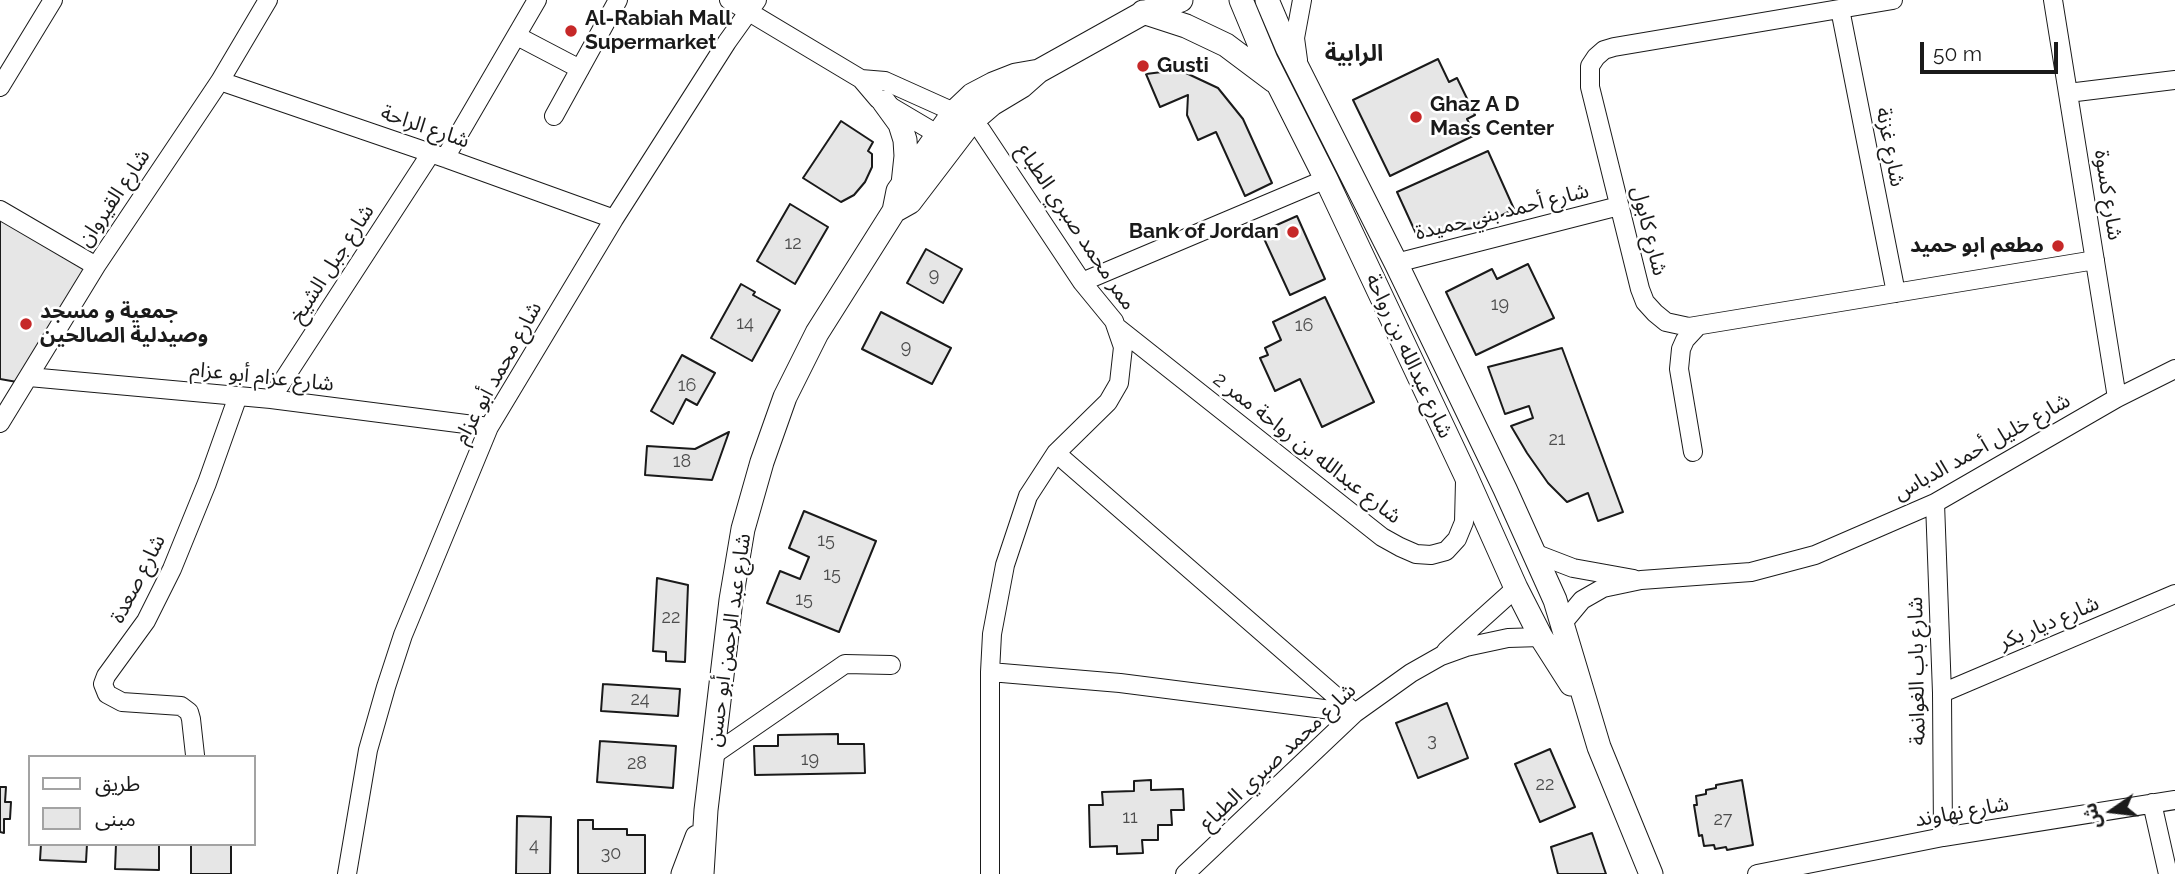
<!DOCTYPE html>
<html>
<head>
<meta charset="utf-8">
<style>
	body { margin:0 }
	#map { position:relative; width:2175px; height:874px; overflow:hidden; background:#fff; font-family:Raleway,"Noto Sans Arabic",sans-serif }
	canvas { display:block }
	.legend { position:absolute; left:28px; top:755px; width:228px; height:91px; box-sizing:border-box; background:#fff; border:2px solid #a3a3a3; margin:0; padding:9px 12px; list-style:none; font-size:21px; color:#1a1a1a }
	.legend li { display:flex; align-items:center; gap:14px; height:35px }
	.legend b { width:35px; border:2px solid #a3a3a3 }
	.north { position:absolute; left:2077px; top:776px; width:70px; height:70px; -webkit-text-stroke:5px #fff; paint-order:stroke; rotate:256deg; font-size:19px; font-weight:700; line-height:28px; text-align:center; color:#1a1a1a }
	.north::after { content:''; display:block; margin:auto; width:24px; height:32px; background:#1a1a1a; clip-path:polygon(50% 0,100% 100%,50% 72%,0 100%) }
	.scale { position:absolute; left:1920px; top:42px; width:138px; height:32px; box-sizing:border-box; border:4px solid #1a1a1a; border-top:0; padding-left:9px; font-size:21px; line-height:24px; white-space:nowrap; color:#1a1a1a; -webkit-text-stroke:5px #fff; paint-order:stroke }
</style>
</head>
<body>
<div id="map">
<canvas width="2175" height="874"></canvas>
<ul class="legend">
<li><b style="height:9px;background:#fff"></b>طريق</li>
<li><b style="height:19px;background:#e6e6e6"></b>مبنى</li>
</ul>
<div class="north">ش</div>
<div class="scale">50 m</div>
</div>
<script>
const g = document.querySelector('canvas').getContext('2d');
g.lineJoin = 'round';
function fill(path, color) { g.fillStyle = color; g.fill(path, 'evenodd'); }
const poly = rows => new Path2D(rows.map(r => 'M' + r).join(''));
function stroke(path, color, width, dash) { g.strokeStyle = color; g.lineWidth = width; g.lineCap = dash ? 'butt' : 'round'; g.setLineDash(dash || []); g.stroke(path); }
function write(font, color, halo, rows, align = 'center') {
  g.font = font + ' Raleway,"Noto Sans Arabic",sans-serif'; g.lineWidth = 5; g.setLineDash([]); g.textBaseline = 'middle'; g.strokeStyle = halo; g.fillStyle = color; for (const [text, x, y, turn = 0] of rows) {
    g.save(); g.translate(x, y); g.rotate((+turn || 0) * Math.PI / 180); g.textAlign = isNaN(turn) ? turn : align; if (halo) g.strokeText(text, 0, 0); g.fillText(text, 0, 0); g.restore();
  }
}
const building = poly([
	[1438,59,1449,82,1457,78,1475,115,1467,119,1475,135,1390,176,1353,100,1438,59],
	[1170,71,1186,73,1218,88,1243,119,1272,183,1245,196,1216,132,1198,140,1187,115,1188,95,1160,107,1146,74,1170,71],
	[841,121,873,142,868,151,872,154,872,167,865,182,854,195,841,202,803,178,841,121],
	[1488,151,1514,209,1487,223,1485,217,1473,228,1450,231,1445,229,1419,240,1397,192,1488,151],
	[790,204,828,227,795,284,757,261,790,204],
	[1297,216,1325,279,1290,295,1261,232,1297,216],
	[0,217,87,269,17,382,0,379,0,217],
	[926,249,962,269,943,303,907,283,926,249],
	[1528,264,1554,318,1476,355,1446,292,1492,269,1497,279,1528,264],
	[741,284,755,292,753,295,780,310,752,361,711,338,741,284],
	[1325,297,1374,402,1322,427,1300,379,1275,391,1260,358,1268,355,1265,348,1281,340,1273,322,1325,297],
	[881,312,951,348,932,384,862,349,881,312],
	[1562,348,1623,512,1598,521,1588,493,1567,502,1548,483,1527,453,1511,426,1533,418,1529,406,1505,414,1488,367,1562,348],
	[682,355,715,373,697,405,686,399,673,424,651,411,682,355],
	[729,432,712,480,645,475,647,446,695,449,729,432],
	[804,511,876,541,839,632,767,603,780,571,800,579,809,557,789,548,804,511],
	[657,578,688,585,685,662,666,661,666,652,653,651,657,578],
	[603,684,680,689,678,716,601,711,603,684],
	[1447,703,1468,758,1418,778,1396,723,1447,703],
	[838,734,838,744,864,744,865,773,755,775,754,746,778,746,778,735,838,734],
	[600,741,676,746,673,788,597,782,600,741],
	[1550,749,1575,807,1540,822,1515,764,1550,749],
	[1151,780,1151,790,1183,789,1184,810,1171,810,1172,825,1158,825,1158,840,1142,840,1143,853,1117,854,1117,846,1090,847,1089,805,1103,805,1102,792,1134,791,1134,781,1151,780],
	[1742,780,1753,845,1727,850,1726,847,1715,849,1714,845,1704,846,1702,835,1699,836,1694,805,1697,805,1696,796,1706,794,1706,790,1716,788,1716,785,1742,780],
	[0,787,6,787,5,802,11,802,10,819,4,819,4,833,0,832,0,787],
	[517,816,551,817,550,874,516,874,517,816],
	[578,820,593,820,593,829,627,829,627,835,645,835,645,874,578,874,578,820],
	[1592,833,1606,874,1558,874,1551,847,1592,833],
	[41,844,87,844,86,862,40,860,41,844],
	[116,844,159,844,159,870,115,869,116,844],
	[191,844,231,844,231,874,191,874,191,844]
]);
const street = poly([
	[729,0,861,79,878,99,949,141],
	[1893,0,1614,47,1604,50,1596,57,1590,66,1590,87,1640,289,1645,302,1655,313,1666,322,1689,327,2095,260],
	[2053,0,2117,398],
	[1840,9,1896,293],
	[517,36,580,69],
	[1298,60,1295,38,1302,0],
	[861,79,885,81,954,112,981,130,1082,282,1114,321,1123,347,1119,383,1108,402,1056,453,1028,496,1005,565,992,634,990,672,990,874],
	[220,81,445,158,614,219],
	[0,87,53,0],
	[2068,93,2175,80],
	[554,116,618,0],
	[445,158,537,0],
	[0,210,96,266],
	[1396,263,1619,206],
	[1082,282,1326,179],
	[1118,328,1382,537,1400,547,1416,554,1431,555,1446,551,1457,539,1464,522,1465,481],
	[29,377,271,399,489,427],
	[271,399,431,153],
	[0,423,96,266,220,81,268,0],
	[1693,452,1679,369,1681,349,1685,340,1698,326],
	[1056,453,1355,713],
	[1935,503,1942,693,1943,837],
	[1534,553,1573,568,1634,579],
	[1562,624,1582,600,1603,588,1641,580,1751,572,1815,555,1935,503,2117,398,2175,369],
	[1446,651,1516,588],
	[990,672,1120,683,1355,713],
	[1942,693,2175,594],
	[195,755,191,719,189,712,181,706,122,702,107,694,103,684,106,676,146,621,172,569,207,483,238,396],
	[713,755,845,664,891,665],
	[2152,803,2168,874],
	[347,874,368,750,386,687,403,635,489,427,614,219,727,42,757,0],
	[1185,874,1355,713,1411,673,1441,656,1466,647,1508,638,1541,637],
	[1757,874,1943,837,2175,800]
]);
const secondary = poly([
	[1241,0,1266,60,1326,179,1465,474,1516,588,1541,637,1571,684],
	[1267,0,1287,47,1396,263,1505,489,1555,600,1599,747,1651,874],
	[1143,12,1186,26,1226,45,1274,81],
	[884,102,900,124,905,140,906,156,903,184],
	[894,211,910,202,971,122,992,104,1022,86,1039,71,1143,13,1181,0],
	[683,874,697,837],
	[702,874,706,810,731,600,743,529,762,462,785,397,817,333,894,211,898,191,954,112,972,95,993,84,1016,75,1039,71]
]);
const markers = [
	[571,31,7,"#c62828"],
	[1143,66,7,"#c62828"],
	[1416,117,7,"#c62828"],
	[1293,232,7,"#c62828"],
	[2058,246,7,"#c62828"],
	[26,324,7,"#c62828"]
];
const numberNames = [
	["12",793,244],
	["9",934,276],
	["19",1500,305],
	["14",745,324],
	["16",1304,326],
	["9",906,348],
	["16",687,386],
	["21",1557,440],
	["18",682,462],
	["15",826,541],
	["15",832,575],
	["15",804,600],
	["22",671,618],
	["24",640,700],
	["3",1432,741],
	["19",810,760],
	["28",637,764],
	["22",1545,785],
	["11",1130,818],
	["27",1723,820],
	["4",534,846],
	["30",611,854]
];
const poiNames = [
	["Al-Rabiah Mall",585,19],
	["Supermarket",585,43],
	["Gusti",1157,66],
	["Ghaz A D",1430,105],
	["Mass Center",1430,129],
	["Bank of Jordan",1279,232,"right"],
	["مطعم ابو حميد",2044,246,"right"],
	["جمعية و مسجد",40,312],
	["وصيدلية الصالحين",40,336]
];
const streetNames = [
	["شارع الراحة",425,127,19],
	["شارع غزنة",1890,147,79],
	["شارع كسوة",2108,195,81],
	["شارع القيروان",114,198,-56],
	["شارع أحمد بني حميدة",1502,212,-14],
	["ممر محمد صبري الطباع",1076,227,56],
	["شارع كابول",1649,231,76],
	["شارع جبل الشيخ",332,264,-57],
	["شارع عبدالله بن رواحة",1409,356,65],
	["شارع محمد أبو عزام",498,373,-61],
	["شارع عزام أبو عزام",262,377,6],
	["شارع خليل أحمد الدباس",1982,447,-29],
	["شارع عبدالله بن رواحة ممر 2",1307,448,38],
	["شارع صعدة",138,579,-63],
	["شارع ديار بكر",2049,623,-23],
	["شارع عبد الرحمن أبو حسن",729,640,-82],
	["شارع باب الغوانمة",1917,671,-91],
	["شارع محمد صبري الطباع",1278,757,-43],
	["شارع نهاوند",1962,812,-10]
];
const neighbourhoodNames = [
	["الرابية",1354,54]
];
fill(building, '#e6e6e6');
stroke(building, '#1a1a1a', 2);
stroke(street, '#1a1a1a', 20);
stroke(secondary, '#1a1a1a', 25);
stroke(street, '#fff', 18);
stroke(secondary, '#fff', 23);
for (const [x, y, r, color] of markers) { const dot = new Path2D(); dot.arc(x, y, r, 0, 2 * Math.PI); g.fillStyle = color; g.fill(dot); stroke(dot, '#fff', 2.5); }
write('18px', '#4d4d4d', null, numberNames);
write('bold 21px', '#1a1a1a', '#fff', poiNames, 'left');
write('21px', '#1a1a1a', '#fff', streetNames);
write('bold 23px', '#1a1a1a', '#fff', neighbourhoodNames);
</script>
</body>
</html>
